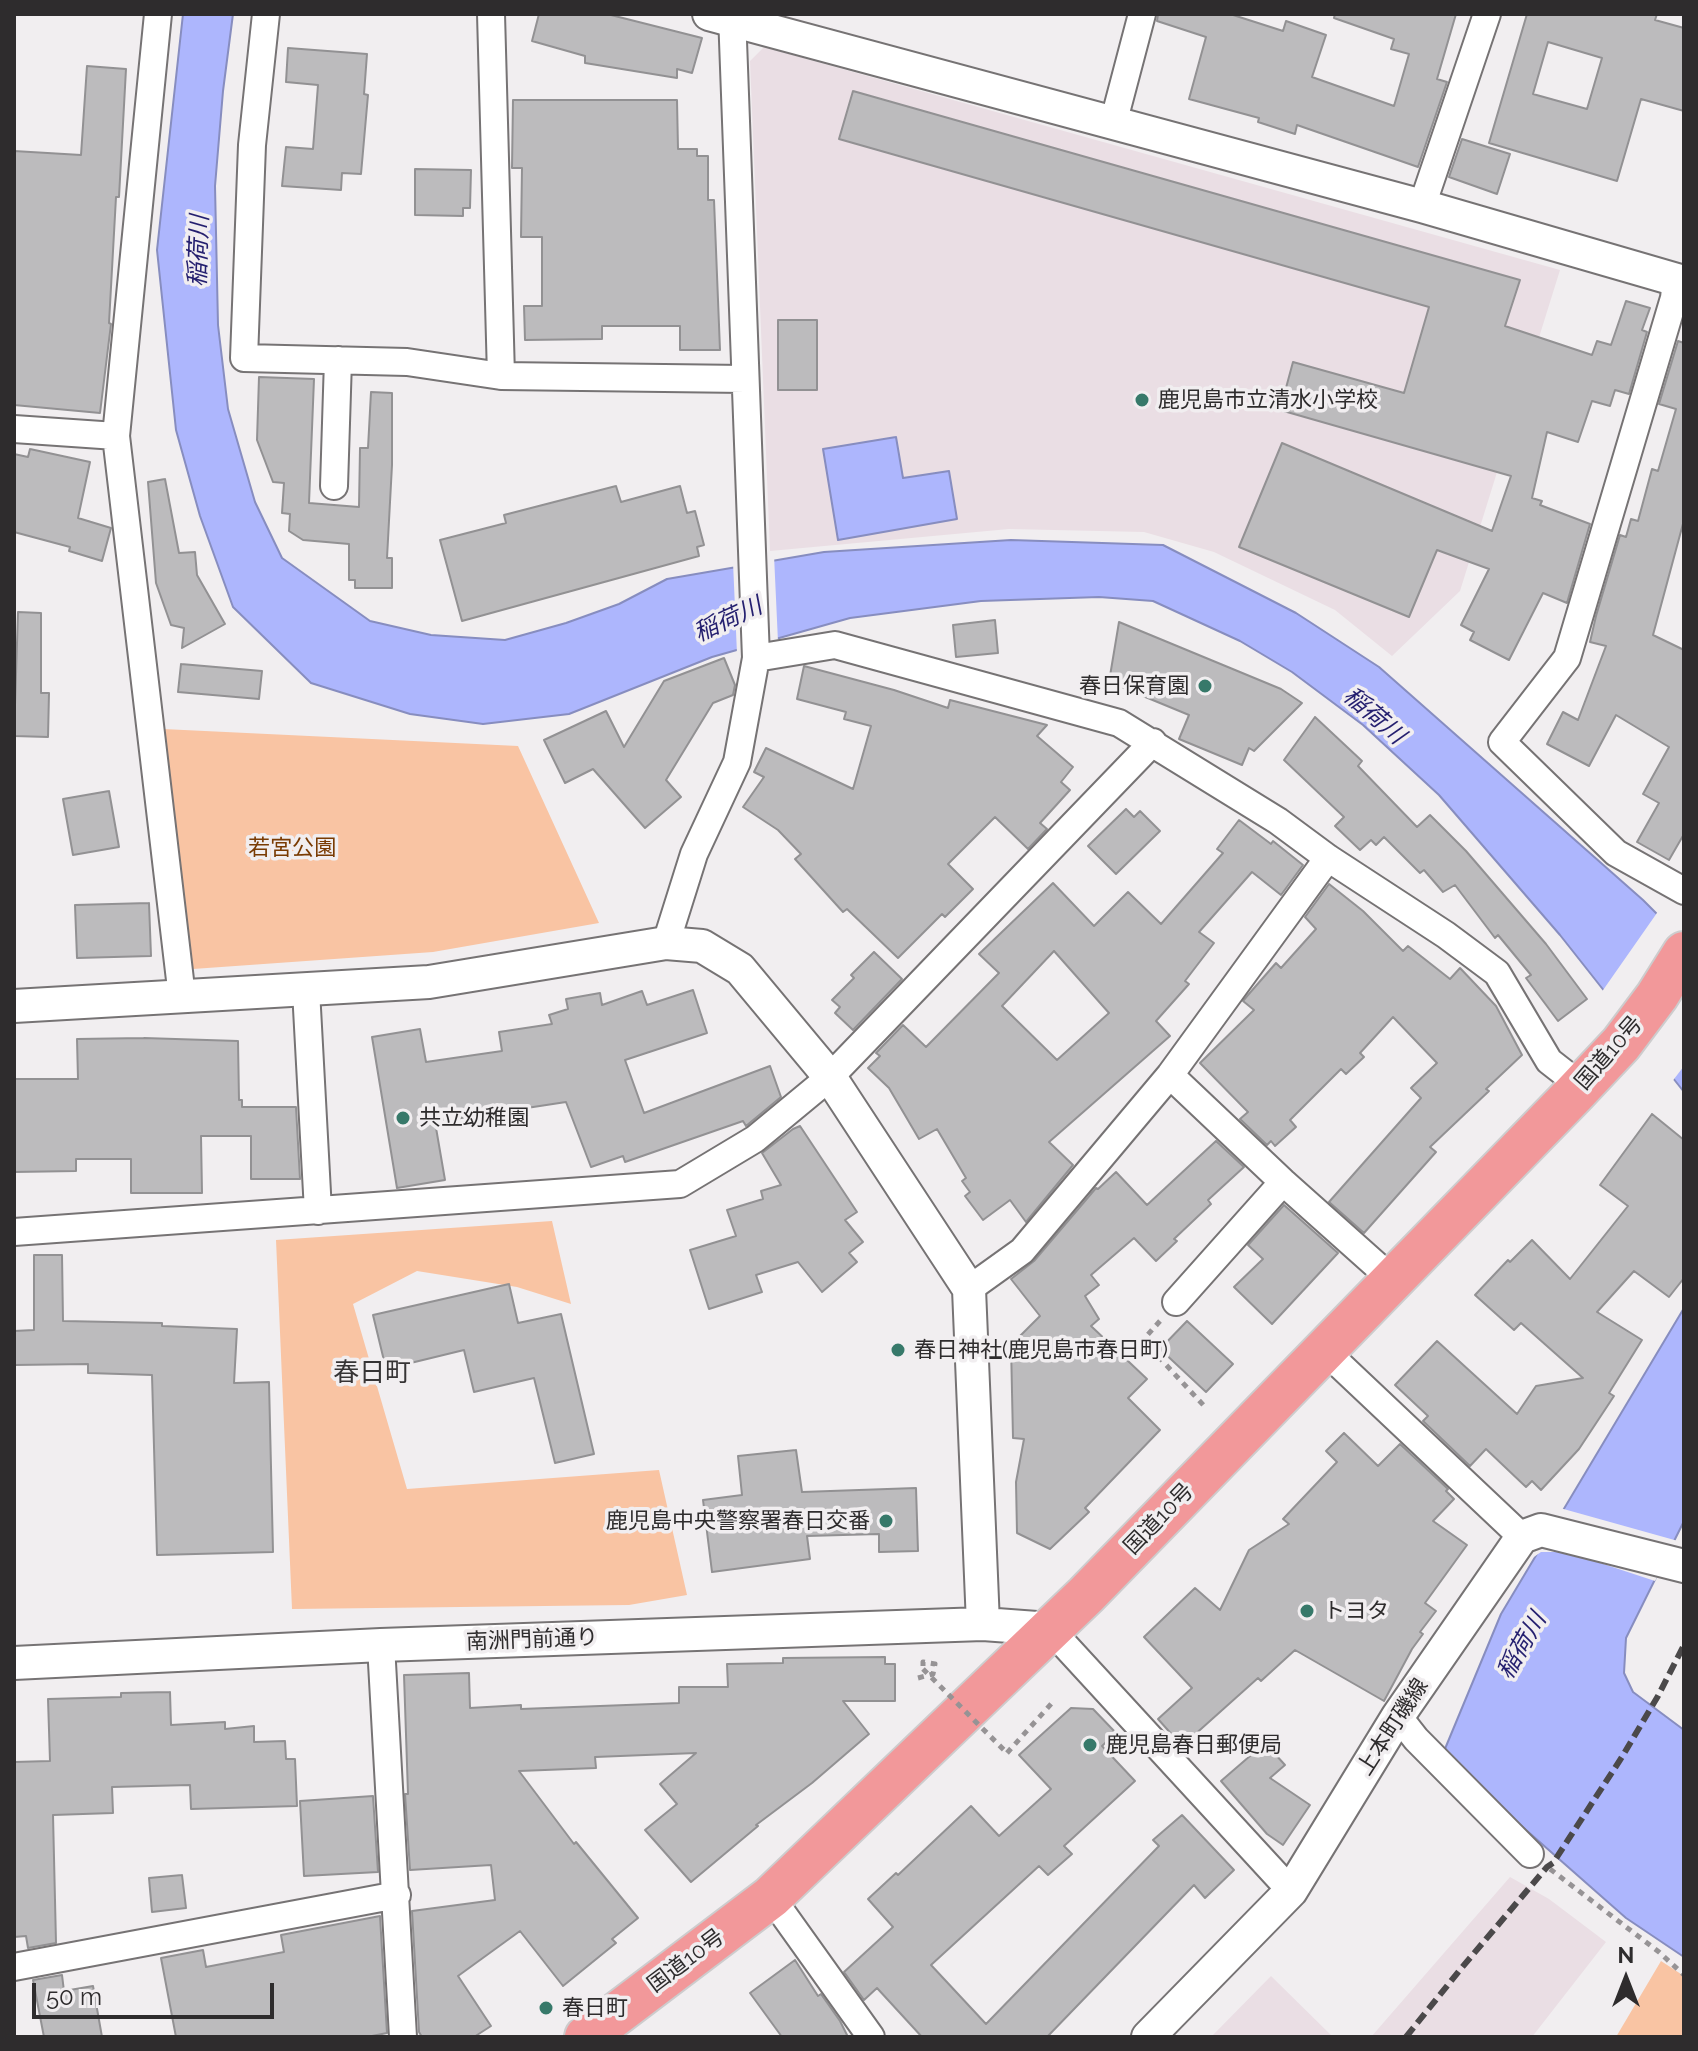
<!DOCTYPE html>
<html>
<head>
<meta charset="utf-8">
<style>
	body { margin:0 }
	#map { position:relative; width:1698px; height:2051px; overflow:hidden; background:#f1eef0; font-family:Raleway,sans-serif }
	canvas { display:block }
	.frame { position:absolute; inset:0; border:16px solid #2e2c2d; pointer-events:none }
	.north { position:absolute; left:1586px; top:1939px; width:80px; height:80px; -webkit-text-stroke:6px #f1eef0; paint-order:stroke; rotate:0deg; font-size:22px; font-weight:700; line-height:32px; text-align:center; color:#2e2c2d }
	.north::after { content:''; display:block; margin:auto; width:28px; height:36px; background:#2e2c2d; clip-path:polygon(50% 0,100% 100%,50% 72%,0 100%) }
	.scale { position:absolute; left:32px; top:1983px; width:242px; height:36px; box-sizing:border-box; border:4px solid #2e2c2d; border-top:0; padding-left:10px; font-size:24px; line-height:28px; white-space:nowrap; color:#2e2c2d; -webkit-text-stroke:6px #f1eef0; paint-order:stroke }
</style>
</head>
<body>
<div id="map">
<canvas width="1698" height="2051"></canvas>
<div class="frame"></div>
<div class="north">N</div>
<div class="scale">50 m</div>
</div>
<script>
const g = document.querySelector('canvas').getContext('2d');
g.lineJoin = 'round';
function fill(path, color) { g.fillStyle = color; g.fill(path, 'evenodd'); }
const poly = rows => new Path2D(rows.map(r => 'M' + r).join(''));
function stroke(path, color, width, dash) { g.strokeStyle = color; g.lineWidth = width; g.lineCap = dash ? 'butt' : 'round'; g.setLineDash(dash || []); g.stroke(path); }
function write(font, color, halo, rows, align = 'center') {
  g.font = font + ' Raleway,"Noto Sans JP",sans-serif'; g.lineWidth = 7; g.setLineDash([]); g.textBaseline = 'middle'; g.strokeStyle = halo; g.fillStyle = color; for (const [text, x, y, turn = 0] of rows) {
    g.save(); g.translate(x, y); g.rotate((+turn || 0) * Math.PI / 180); g.textAlign = isNaN(turn) ? turn : align; if (halo) g.strokeText(text, 0, 0); g.fillText(text, 0, 0); g.restore();
  }
}
const built = poly([
	[764,47,1560,270,1460,591,1392,656,1335,610,1214,552,1144,532,1009,529,770,551,750,61],
	[1510,1877,1549,1899,1606,1942,1532,2037,1371,2037],
	[1271,1976,1333,2037,1211,2037]
]);
const green = poly([
	[163,729,518,746,599,923,433,952,193,969],
	[552,1221,571,1304,517,1287,417,1271,353,1304,407,1489,659,1470,687,1595,629,1605,292,1609,276,1240],
	[1661,1961,1684,1976,1684,2037,1616,2037]
]);
const water = poly([
	[183,14,233,14,223,91,215,186,218,325,228,409,255,502,282,558,370,621,431,635,505,640,566,623,619,604,667,579,824,552,1011,540,1163,545,1296,613,1379,667,1643,900,1684,941,1684,1092,1560,935,1439,795,1363,725,1292,672,1240,641,1153,601,1099,597,981,601,850,618,712,657,569,714,483,724,410,714,311,683,233,607,200,516,176,430,157,250,183,14],
	[896,437,903,478,949,471,957,519,838,540,823,449,896,437],
	[1684,1308,1684,1521,1626,1638,1624,1673,1633,1692,1684,1730,1684,1957,1626,1918,1442,1756,1501,1614,1684,1308]
]);
const pier = poly([
	[774,555,778,642,737,654,733,562],
	[1659,910,1684,936,1684,1066,1671,1083,1601,993],
	[1560,1508,1678,1541,1655,1581,1567,1552,1541,1552,1531,1559]
]);
const building = poly([
	[539,14,607,14,702,38,692,73,677,69,677,78,585,63,585,56,532,41,539,14],
	[1158,14,1230,14,1283,31,1286,21,1326,35,1312,77,1394,106,1409,54,1391,49,1394,39,1334,18,1335,14,1456,14,1437,79,1447,82,1418,167,1297,125,1295,134,1258,122,1259,118,1189,99,1206,37,1157,21,1158,14],
	[1527,14,1657,14,1655,20,1684,28,1684,111,1641,99,1617,181,1489,143,1527,14],
	[1548,42,1602,58,1587,109,1533,94,1548,42],
	[288,48,367,54,364,94,368,95,361,174,342,173,341,190,282,186,286,147,313,149,318,85,286,82,288,48],
	[87,66,126,69,119,197,116,197,109,323,111,324,100,413,14,405,14,151,81,155,87,66],
	[853,91,1520,280,1505,326,1592,355,1597,341,1611,345,1626,301,1650,308,1642,330,1647,332,1629,394,1615,390,1610,406,1592,401,1578,442,1547,432,1532,498,1542,501,1540,505,1590,524,1567,603,1543,593,1509,660,1470,640,1474,632,1461,625,1489,569,1437,550,1409,617,1239,547,1282,443,1492,531,1511,476,1280,410,1293,362,1404,393,1429,307,839,139,853,91],
	[513,100,677,100,678,149,697,149,697,156,708,156,708,200,714,200,720,350,680,350,680,326,602,326,602,339,525,340,524,306,542,306,542,237,521,237,522,168,512,168,513,100],
	[1462,139,1510,154,1497,194,1449,177,1462,139],
	[415,169,471,170,470,208,463,208,463,216,415,215,415,169],
	[778,320,817,320,817,390,778,390,778,320],
	[1678,341,1684,343,1684,520,1653,635,1684,650,1684,834,1669,860,1637,842,1659,803,1643,794,1669,747,1616,715,1589,766,1547,744,1563,712,1578,720,1606,646,1590,642,1596,616,1620,535,1626,537,1631,519,1638,521,1652,469,1658,471,1676,409,1659,404,1678,341],
	[259,377,314,379,309,503,359,507,360,448,368,448,371,392,392,393,392,465,387,558,392,558,392,588,355,588,355,580,349,580,349,544,303,540,289,531,290,514,282,513,284,483,273,482,257,440,259,377],
	[30,449,90,462,78,518,111,528,102,561,69,551,70,547,14,532,14,454,28,457,30,449],
	[165,479,179,553,195,552,197,575,225,624,182,648,184,628,171,625,156,583,148,482,165,479],
	[616,486,621,502,680,486,687,513,695,511,704,545,697,547,699,556,462,621,440,540,506,523,504,515,616,486],
	[18,612,41,613,41,693,49,693,48,737,14,736,18,612],
	[995,620,998,653,956,657,953,625,995,620],
	[1119,622,1281,689,1302,703,1254,751,1249,748,1242,765,1179,739,1189,715,1109,682,1119,622],
	[724,658,735,685,733,695,713,703,666,780,681,797,645,828,593,769,565,783,544,740,606,711,624,747,664,681,724,658],
	[181,664,262,671,259,699,178,692,181,664],
	[804,666,894,690,948,708,950,700,1047,725,1037,736,1073,767,1061,782,1070,790,1040,823,1047,829,1028,849,995,817,948,864,973,889,945,917,942,914,898,958,847,909,843,912,795,859,801,854,778,830,743,807,764,777,754,772,766,748,853,789,871,726,844,719,846,712,797,699,804,666],
	[1315,717,1362,761,1358,766,1417,827,1430,815,1466,851,1546,944,1587,999,1558,1021,1526,978,1531,975,1498,935,1495,938,1455,885,1443,892,1424,870,1420,873,1384,837,1376,845,1371,840,1360,850,1335,826,1344,817,1284,760,1315,717],
	[109,791,119,847,73,855,63,799,109,791],
	[1126,809,1134,817,1140,811,1160,831,1116,874,1088,846,1126,809],
	[1239,820,1271,844,1273,841,1303,865,1281,895,1252,872,1199,932,1214,943,1185,981,1189,984,1156,1021,1170,1036,1049,1142,1073,1165,1026,1222,1010,1200,983,1220,965,1196,970,1192,962,1181,966,1178,937,1129,919,1139,889,1088,868,1068,880,1056,876,1053,903,1025,926,1047,999,973,979,954,1053,883,1094,926,1128,892,1161,924,1223,853,1217,849,1239,820],
	[1054,951,1109,1013,1057,1060,1002,1006,1054,951],
	[1329,884,1363,911,1403,951,1408,946,1450,979,1460,968,1496,1006,1522,1055,1486,1089,1489,1091,1430,1147,1436,1152,1364,1233,1329,1202,1421,1098,1411,1088,1437,1063,1393,1017,1360,1053,1364,1057,1346,1074,1341,1069,1290,1120,1296,1127,1275,1146,1271,1141,1267,1145,1240,1119,1248,1112,1200,1063,1254,1010,1243,1001,1248,995,1276,963,1281,968,1316,929,1305,917,1329,884],
	[149,903,151,956,77,958,75,905,149,903],
	[874,952,902,979,853,1030,835,1013,840,1007,832,1000,854,978,851,975,874,952],
	[693,990,707,1033,625,1060,644,1113,770,1066,781,1097,746,1126,743,1121,625,1162,623,1156,591,1167,566,1102,435,1122,445,1180,397,1188,372,1037,420,1029,426,1062,502,1051,499,1032,552,1024,549,1015,568,1009,566,999,600,993,602,1005,642,991,647,1005,693,990],
	[144,1038,238,1041,239,1100,242,1100,242,1107,296,1107,300,1179,251,1179,251,1136,201,1136,202,1193,131,1193,131,1159,76,1159,76,1171,14,1172,14,1079,78,1079,77,1039,144,1038],
	[1652,1114,1684,1140,1684,1278,1669,1297,1634,1271,1597,1312,1642,1340,1609,1393,1614,1396,1579,1449,1541,1490,1532,1481,1526,1487,1486,1449,1470,1466,1423,1421,1428,1416,1395,1385,1437,1341,1517,1414,1536,1386,1583,1378,1521,1323,1514,1330,1475,1295,1508,1260,1510,1262,1532,1240,1570,1279,1628,1206,1600,1185,1652,1114],
	[800,1126,857,1212,845,1220,863,1242,849,1253,857,1262,822,1292,798,1262,756,1275,762,1292,709,1309,690,1250,736,1236,727,1210,763,1199,761,1191,781,1185,762,1153,793,1129,800,1126],
	[1216,1141,1244,1167,1208,1200,1211,1204,1174,1239,1177,1241,1156,1261,1134,1238,1091,1275,1099,1285,1085,1296,1099,1319,1091,1326,1147,1379,1128,1398,1160,1430,1085,1508,1089,1512,1050,1549,1017,1533,1016,1482,1024,1439,1013,1438,1011,1345,1040,1316,1011,1279,1034,1261,1096,1188,1098,1189,1116,1172,1147,1205,1216,1141],
	[1284,1205,1338,1253,1272,1324,1234,1287,1263,1259,1248,1245,1284,1205],
	[34,1255,62,1255,63,1321,162,1323,162,1326,237,1329,234,1383,269,1382,273,1552,157,1555,152,1375,88,1373,88,1364,14,1365,14,1331,34,1330,34,1255],
	[509,1284,518,1323,561,1314,594,1454,555,1463,534,1378,474,1392,464,1350,386,1369,373,1315,509,1284],
	[1187,1321,1233,1364,1206,1392,1160,1349,1187,1321],
	[1344,1433,1378,1466,1400,1444,1448,1489,1446,1491,1454,1499,1433,1521,1467,1545,1425,1603,1436,1611,1420,1632,1423,1634,1412,1649,1384,1701,1295,1650,1261,1681,1258,1678,1182,1746,1158,1719,1192,1688,1144,1637,1195,1588,1220,1610,1249,1550,1289,1524,1283,1519,1337,1462,1326,1451,1344,1433],
	[796,1450,802,1492,916,1488,918,1551,879,1552,879,1534,807,1536,810,1559,712,1572,703,1500,742,1495,738,1456,796,1450],
	[885,1657,885,1664,895,1664,895,1701,843,1701,869,1734,812,1783,756,1825,758,1826,691,1882,645,1830,677,1804,660,1784,696,1753,595,1757,596,1768,519,1771,574,1844,576,1842,638,1918,612,1939,616,1943,563,1986,520,1931,458,1976,491,2026,474,2037,422,2037,419,2032,412,1911,495,1900,491,1865,410,1870,405,1794,408,1794,404,1675,469,1673,470,1708,521,1705,521,1709,679,1703,679,1687,728,1687,727,1664,783,1663,783,1658,885,1657],
	[170,1692,171,1725,225,1722,225,1729,254,1726,254,1742,285,1741,286,1759,295,1759,297,1806,191,1809,190,1785,112,1787,113,1813,53,1815,56,1943,28,1948,26,1936,14,1937,14,1762,50,1761,48,1699,121,1697,121,1693,170,1692],
	[1071,1708,1093,1709,1116,1733,1102,1746,1135,1781,1064,1846,1072,1854,1048,1875,1039,1866,931,1965,986,2024,1159,1846,1153,1840,1182,1815,1234,1870,1205,1898,1194,1885,1047,2037,922,2037,877,1988,864,2000,844,1972,893,1927,868,1899,896,1873,898,1875,971,1806,999,1836,1051,1789,1019,1755,1071,1708],
	[1265,1743,1285,1765,1270,1778,1310,1805,1283,1845,1267,1834,1221,1781,1265,1743],
	[373,1796,378,1872,304,1876,300,1801,373,1796],
	[182,1875,186,1908,152,1912,149,1878,182,1875],
	[380,1916,387,2033,367,2037,176,2037,161,1958,203,1950,206,1967,284,1952,281,1935,380,1916],
	[795,1960,818,1996,821,1994,840,2021,848,2037,782,2037,750,1993,795,1960],
	[62,1975,64,1991,93,1986,102,2037,44,2037,33,1980,62,1975]
]);
const path = poly([
	[1160,1321,1143,1340,1207,1409],
	[918,1678,933,1674,935,1664,923,1662,923,1669],
	[1007,1753,1052,1703],
	[1550,1869,1659,1952,1684,1975]
]);
const minor = poly([
	[158,14,116,436,182,997],
	[266,14,252,145,244,358,407,362,501,376,745,379],
	[491,14,501,376],
	[1113,124,1142,14],
	[1422,206,1487,14],
	[1676,280,1674,298,1567,658,1502,742,1616,853,1684,891],
	[14,429,116,436],
	[334,486,338,360],
	[756,658,835,645,1119,723,1278,821,1328,858,1446,935,1497,973,1549,1061,1581,1086],
	[666,943,694,854,737,762,756,658,732,14],
	[306,990,318,1211],
	[1170,1075,1283,1182,1394,1281],
	[14,1232,680,1184,755,1139,830,1077,1153,742],
	[969,1289,1022,1251,1170,1075,1328,858],
	[1176,1302,1283,1182],
	[1324,1350,1522,1537],
	[1050,1629,1291,1891],
	[381,1645,403,2037],
	[1398,1716,1416,1739,1530,1854],
	[771,1897,871,2037],
	[14,1967,397,1895]
]);
const tertiary = poly([
	[709,14,1422,206,1684,282],
	[14,1006,429,982,666,943,702,946,740,969,830,1077,969,1289,983,1624],
	[14,1663,381,1645,983,1624,1050,1629],
	[1148,2037,1291,1891,1398,1716,1522,1537,1541,1530,1684,1566]
]);
const trunk = poly([
	[586,2037,771,1897,1086,1595,1574,1094,1621,1044,1657,996,1684,953]
]);
const rail = poly([
	[1406,2037,1459,1971,1547,1867,1553,1863,1622,1757,1658,1696,1684,1645]
]);
const pathBridge = poly([
	[923,1669,1007,1753]
]);
const markers = [
	[1142,400,8,"#37796a"],
	[1205,686,8,"#37796a"],
	[403,1118,8,"#37796a"],
	[898,1350,8,"#37796a"],
	[886,1521,8,"#37796a"],
	[1307,1611,8,"#37796a"],
	[1090,1745,8,"#37796a"],
	[546,2008,8,"#37796a"]
];
const poiNames = [
	["鹿児島市立清水小学校",1158,400],
	["春日保育園",1189,686,"right"],
	["共立幼稚園",419,1118],
	["春日神社(鹿児島市春日町)",914,1350],
	["鹿児島中央警察署春日交番",870,1521,"right"],
	["トヨタ",1323,1611],
	["鹿児島春日郵便局",1106,1745],
	["春日町",562,2008]
];
const parkNames = [
	["若宮公園",292,848]
];
const streetNames = [
	["国道10号",1609,1053,-49],
	["国道10号",1159,1519,-46],
	["南洲門前通り",532,1640,-2],
	["上本町磯線",1393,1727,-57],
	["国道10号",686,1961,-37]
];
const waterNames = [
	["稲荷川",199,251,-88],
	["稲荷川",728,620,-25],
	["稲荷川",1374,716,41],
	["稲荷川",1522,1646,-60]
];
const quarterNames = [
	["春日町",372,1373]
];
fill(built, '#eadee4');
fill(green, '#f9c4a3');
fill(water, '#adb6fd');
stroke(water, '#878dbf', 2);
fill(pier, '#f1eef0');
fill(building, '#bcbbbd');
stroke(building, '#929193', 2);
stroke(minor, '#767374', 30);
stroke(tertiary, '#767374', 36);
stroke(trunk, '#cdcccd', 46);
stroke(path, '#969395', 5, [6, 6]);
stroke(minor, '#fff', 26);
stroke(tertiary, '#fff', 32);
stroke(trunk, '#f2989a', 42);
stroke(rail, '#4b494a', 6, [12, 6]);
stroke(pathBridge, '#969395', 5, [6, 6]);
for (const [x, y, r, color] of markers) { const dot = new Path2D(); dot.arc(x, y, r, 0, 2 * Math.PI); g.fillStyle = color; g.fill(dot); stroke(dot, '#f1eef0', 3); }
write('22px', '#2e2c2d', '#f1eef0', poiNames, 'left');
write('22px', '#793b03', '#f1eef0', parkNames);
write('22px', '#2e2c2d', '#f1eef0', streetNames);
write('italic 24px', '#241f6f', '#f1eef0', waterNames);
write('26px', '#363435', '#f1eef0', quarterNames);
</script>
</body>
</html>
